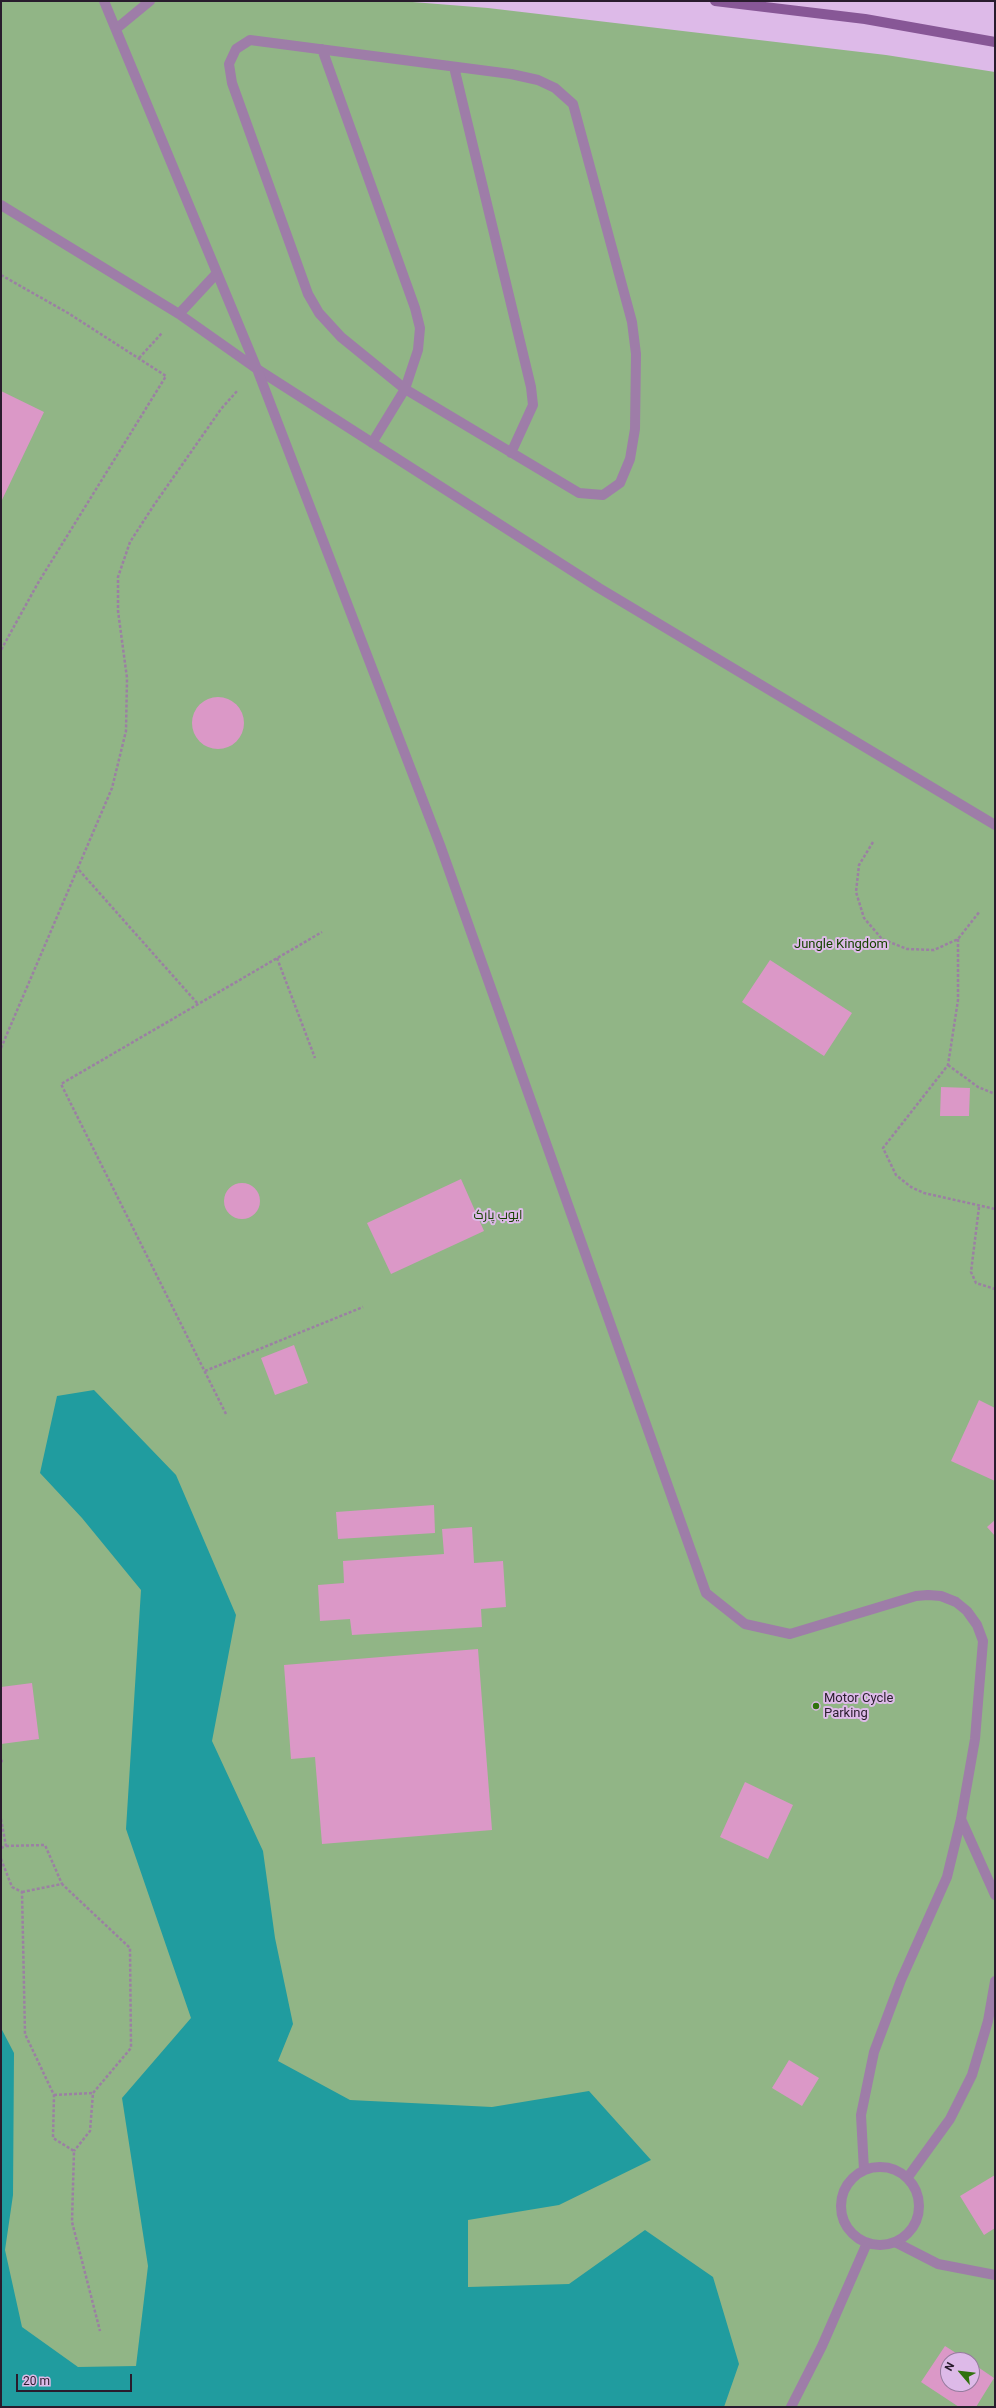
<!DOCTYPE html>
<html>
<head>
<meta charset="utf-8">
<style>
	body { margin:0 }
	#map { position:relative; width:996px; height:2408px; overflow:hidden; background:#ddbae8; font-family:Roboto,sans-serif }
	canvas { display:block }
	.frame { position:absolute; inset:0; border:2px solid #291c2d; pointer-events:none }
	.north { position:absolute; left:940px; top:2352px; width:40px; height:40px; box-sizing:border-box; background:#ddbae8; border:1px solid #957b9d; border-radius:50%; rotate:298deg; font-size:11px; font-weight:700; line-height:16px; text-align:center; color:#291c2d }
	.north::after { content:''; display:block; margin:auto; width:14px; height:18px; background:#30720d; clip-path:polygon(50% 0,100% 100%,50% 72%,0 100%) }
	.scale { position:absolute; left:16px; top:2374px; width:116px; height:18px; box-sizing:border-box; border:2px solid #291c2d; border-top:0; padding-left:5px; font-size:12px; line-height:14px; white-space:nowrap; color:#291c2d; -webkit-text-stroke:3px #ddbae8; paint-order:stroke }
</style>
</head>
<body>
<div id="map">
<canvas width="996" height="2408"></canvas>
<div class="frame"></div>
<div class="north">N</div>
<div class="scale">20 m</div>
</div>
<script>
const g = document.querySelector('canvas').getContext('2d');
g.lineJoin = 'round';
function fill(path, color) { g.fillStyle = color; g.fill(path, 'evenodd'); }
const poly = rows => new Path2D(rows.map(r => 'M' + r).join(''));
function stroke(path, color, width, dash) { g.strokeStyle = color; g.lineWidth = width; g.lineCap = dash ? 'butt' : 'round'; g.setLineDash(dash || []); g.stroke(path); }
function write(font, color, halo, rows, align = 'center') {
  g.font = font + ' Roboto,Cairo,sans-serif'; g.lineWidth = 4; g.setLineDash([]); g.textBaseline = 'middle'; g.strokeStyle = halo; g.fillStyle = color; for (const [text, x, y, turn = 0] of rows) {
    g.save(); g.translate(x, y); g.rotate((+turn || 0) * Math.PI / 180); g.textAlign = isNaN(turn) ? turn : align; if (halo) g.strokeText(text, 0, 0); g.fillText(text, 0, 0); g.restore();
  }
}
const green = poly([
	[1,1,400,1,488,8,886,55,995,72,995,2407,1,2407],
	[948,2360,972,2360,972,2384,948,2384]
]);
const water = poly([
	[94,1390,176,1475,236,1615,212,1741,263,1851,275,1938,293,2024,278,2061,350,2100,492,2107,589,2091,651,2160,559,2205,468,2220,468,2287,569,2284,645,2230,713,2277,739,2364,724,2407,1,2407,1,2028,14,2053,13,2195,5,2250,22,2327,78,2367,136,2366,148,2266,122,2098,191,2018,126,1829,141,1590,82,1518,40,1473,57,1396]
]);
const building = poly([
	[1,391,44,412,1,502],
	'192 723a26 26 0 1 1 52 0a26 26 0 1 1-52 0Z',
	[770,960,852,1013,824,1056,742,1002],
	[941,1087,970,1088,969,1116,940,1116],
	[461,1179,484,1231,391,1274,367,1223],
	'224 1201a18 18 0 1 1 36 0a18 18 0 1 1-36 0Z',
	[294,1345,308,1383,275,1395,261,1358],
	[979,1400,995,1408,995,1481,951,1461],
	[434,1505,435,1533,338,1539,336,1512],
	[995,1520,995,1536,987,1527],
	[472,1527,474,1563,503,1561,506,1607,481,1609,482,1627,352,1635,350,1619,320,1621,318,1585,344,1583,343,1561,444,1554,442,1529],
	[478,1649,492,1830,322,1844,315,1757,291,1759,284,1665],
	[32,1683,39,1739,1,1744,1,1687],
	[745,1782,793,1805,768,1859,720,1837],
	[789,2060,819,2078,802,2106,772,2088],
	[995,2175,995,2228,984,2235,960,2196],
	[945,2346,967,2360,948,2360,948,2384,972,2384,972,2363,994,2378,976,2407,959,2407,921,2382]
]);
const path = poly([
	[1,275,68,313,166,376,38,583,1,650],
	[139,358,162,333],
	[873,842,859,865,856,892,864,918,882,939,907,949,934,950,958,939,980,911],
	[79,870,198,1004],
	[958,939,958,1000,948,1065,883,1148,896,1175,911,1187,924,1193,995,1209],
	[277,958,315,1058],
	[1,1048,112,788,126,731,127,678,118,611,118,577,130,542,154,505,221,409,238,390],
	[948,1065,978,1087,995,1094],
	[979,1207,971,1272,976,1283,995,1289],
	[205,1371,363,1307],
	[226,1414,61,1084,322,932],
	[1,1761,3,1761],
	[1,1819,6,1846,1,1848],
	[6,1846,45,1845,62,1884],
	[1,1859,12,1887,22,1892,25,2034,54,2095,53,2138,74,2151,72,2222,100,2331],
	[22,1892,62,1884,130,1948,131,2048,93,2093,90,2131,74,2151],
	[54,2095,93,2093]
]);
const lane = poly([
	[250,40,511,74,538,80,555,88,573,104,632,322,636,354,635,429,630,459,620,483,603,495,579,493,405,389,341,337,319,313,308,294,232,83,229,64,236,49,250,40],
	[322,49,415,308,420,328,418,350,405,389,372,443],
	[454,67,531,387,533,405,511,453],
	[257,369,599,588,995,825],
	[897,2243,938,2264,995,2275]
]);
const street = poly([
	[104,1,257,369,440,845,706,1593,745,1624,790,1634,916,1596,928,1595,941,1596,956,1602,967,1611,977,1625,983,1641,975,1739,961,1819,947,1877,901,1980,874,2052,861,2115,864,2170],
	[116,29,150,1],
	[1,205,179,314,257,369],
	[179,314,217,273],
	[961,1819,995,1895],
	'841 2206a39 39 0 1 1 78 0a39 39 0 1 1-78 0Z',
	[908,2177,950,2119,972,2075,988,2021,995,1981],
	[791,2407,822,2346,867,2243]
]);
const secondary = poly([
	[715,1,865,19,995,42]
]);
const markers = [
	[816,1706,4,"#30720d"]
];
const parkNames = [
	["Jungle Kingdom",841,945],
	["ایوب پارک",498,1216]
];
const poiNames = [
	["Motor Cycle",824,1699],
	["Parking",824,1714]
];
fill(green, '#91b586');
fill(water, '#209c9f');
fill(building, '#db98c7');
stroke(path, '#9b80a3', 2.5, [3, 2]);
stroke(lane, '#9e7da8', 10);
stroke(street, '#9e7da8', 10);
stroke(secondary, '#875796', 10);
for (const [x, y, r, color] of markers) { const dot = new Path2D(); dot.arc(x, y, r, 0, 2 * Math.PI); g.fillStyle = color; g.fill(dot); stroke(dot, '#ddbae8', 1.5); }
write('13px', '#164200', '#ddbae8', parkNames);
write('13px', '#291c2d', '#ddbae8', poiNames, 'left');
</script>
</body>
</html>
